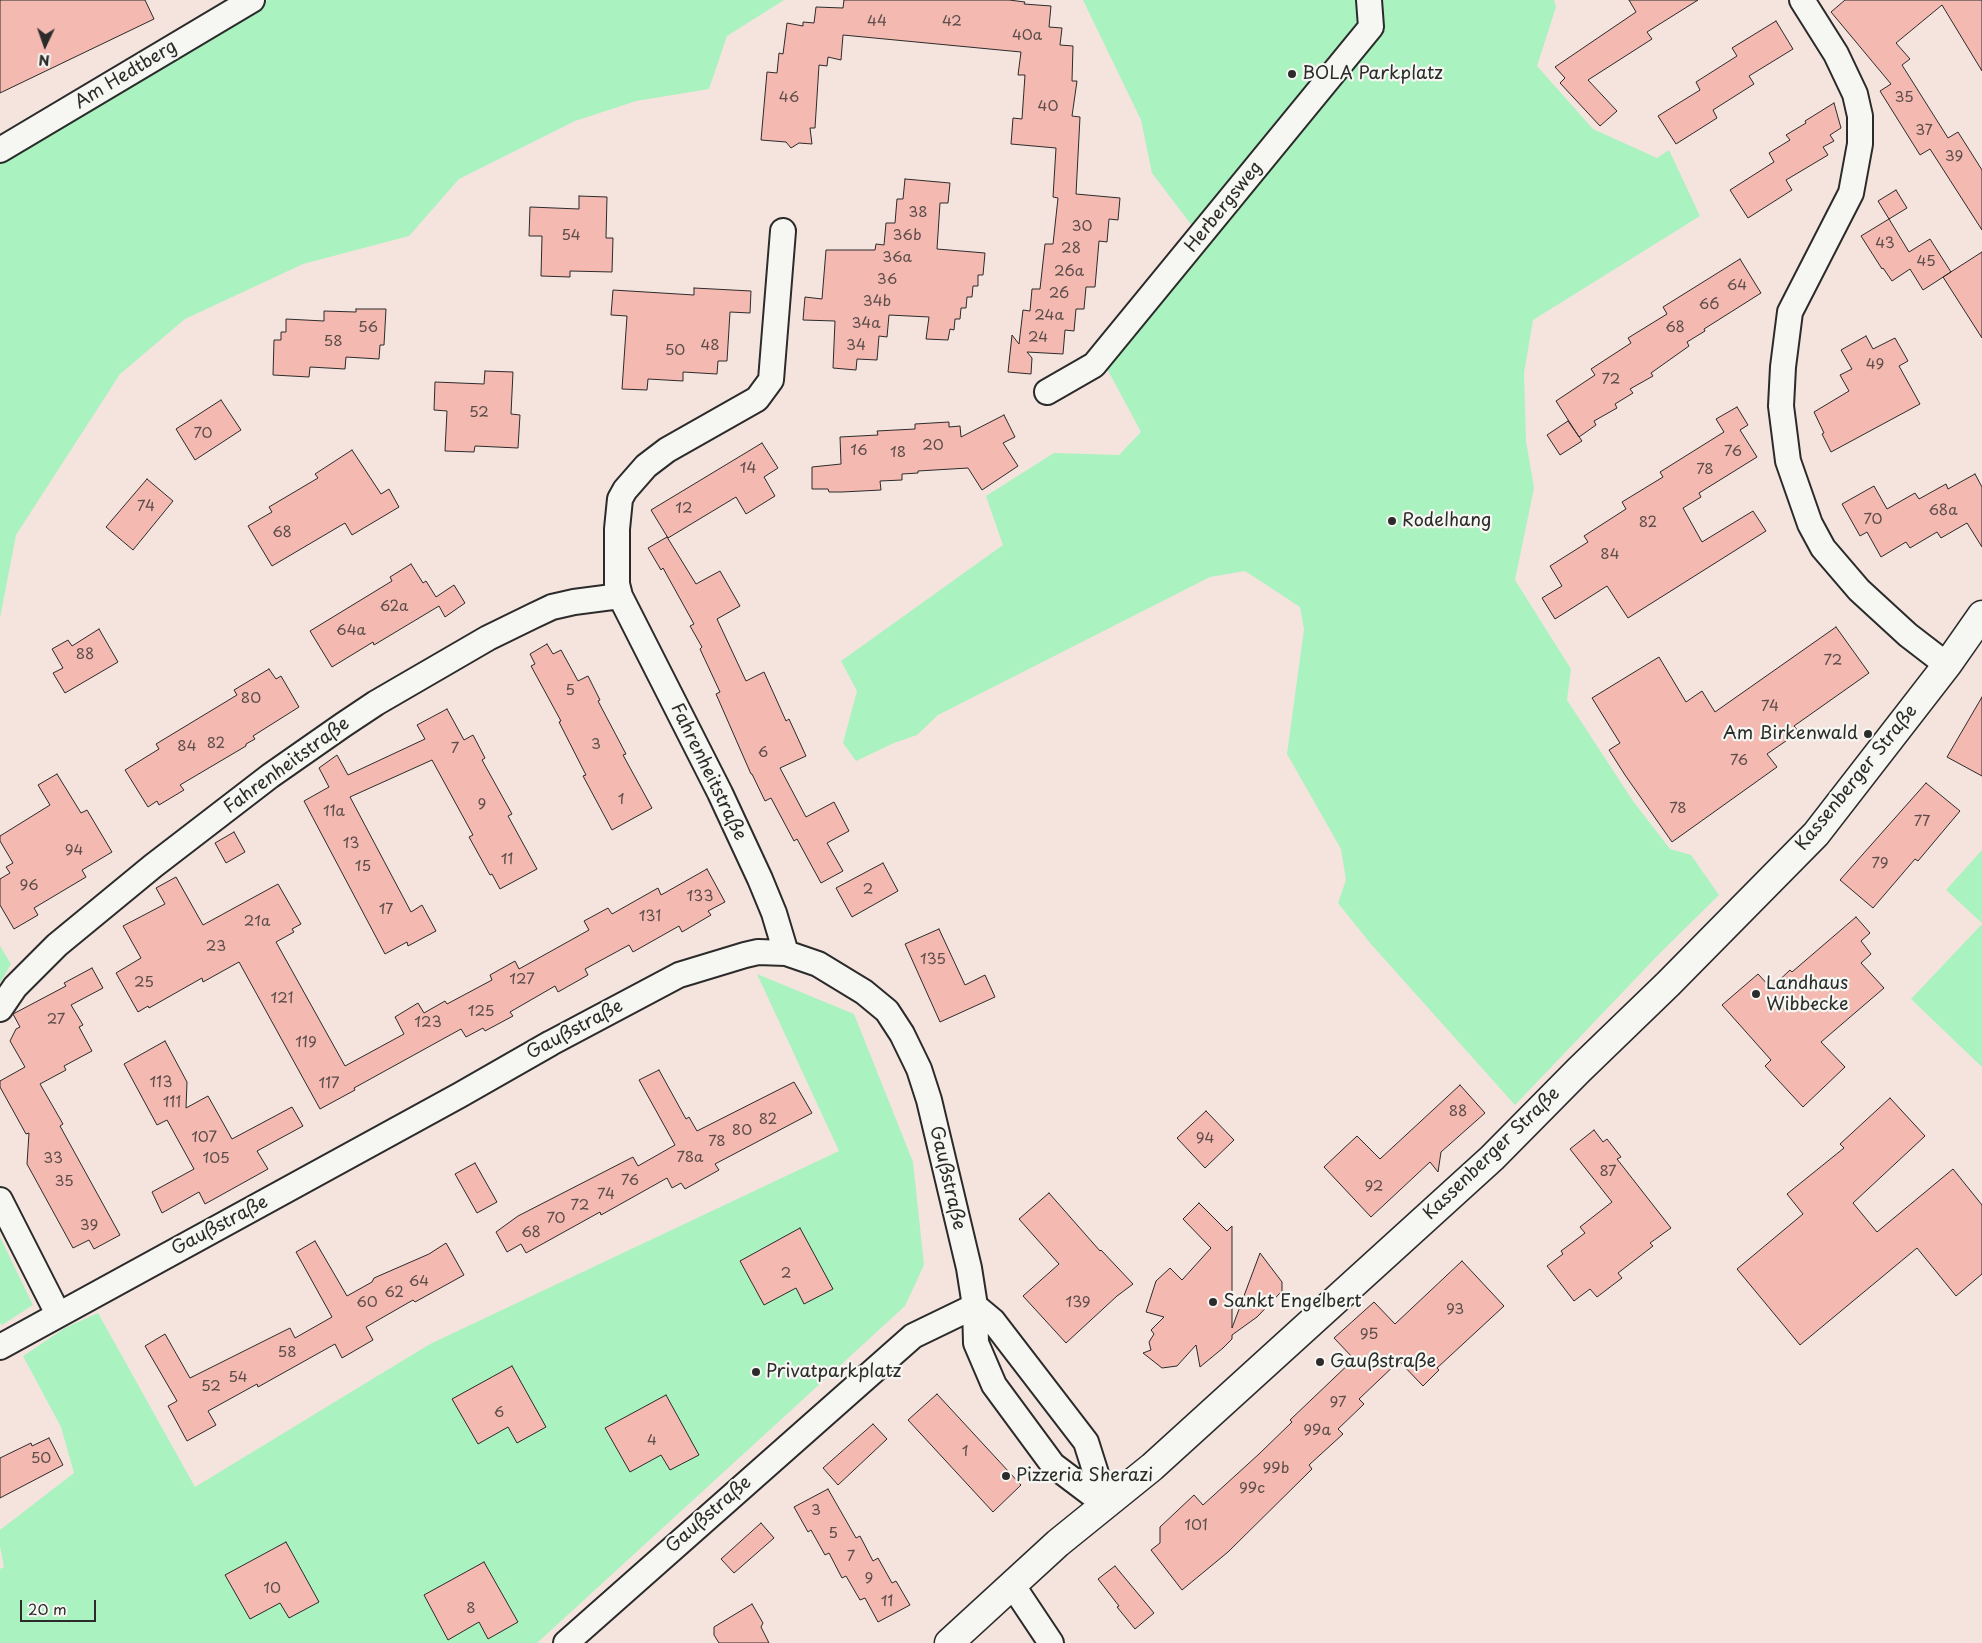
<!DOCTYPE html>
<html>
<head>
<meta charset="utf-8">
<style>
	body { margin:0 }
	#map { position:relative; width:1982px; height:1643px; overflow:hidden; background:#f5e4de; font-family:"Playpen Sans",sans-serif }
	canvas { display:block }
	.north { position:absolute; left:20px; top:20px; width:50px; height:50px; -webkit-text-stroke:4px #f6f6f2; paint-order:stroke; rotate:183deg; font-size:14px; font-weight:700; line-height:20px; text-align:center; color:#2b2b2b }
	.north::after { content:''; display:block; margin:auto; width:18px; height:22px; background:#2b2b2b; clip-path:polygon(50% 0,100% 100%,50% 72%,0 100%) }
	.scale { position:absolute; left:20px; top:1600px; width:76px; height:22px; box-sizing:border-box; border:2px solid #2b2b2b; border-top:0; padding-left:6px; font-size:15px; line-height:18px; white-space:nowrap; color:#2b2b2b; -webkit-text-stroke:4px #f6f6f2; paint-order:stroke }
</style>
</head>
<body>
<div id="map">
<canvas width="1982" height="1643"></canvas>
<div class="north">N</div>
<div class="scale">20 m</div>
</div>
<script>
const g = document.querySelector('canvas').getContext('2d');
g.lineJoin = 'round';
function fill(path, color) { g.fillStyle = color; g.fill(path, 'evenodd'); }
const poly = rows => new Path2D(rows.map(r => 'M' + r).join(''));
function stroke(path, color, width, dash) { g.strokeStyle = color; g.lineWidth = width; g.lineCap = dash ? 'butt' : 'round'; g.setLineDash(dash || []); g.stroke(path); }
function write(font, color, halo, rows, align = 'center') {
  g.font = font + ' "Playpen Sans",sans-serif'; g.lineWidth = 4.5; g.setLineDash([]); g.textBaseline = 'middle'; g.strokeStyle = halo; g.fillStyle = color; for (const [text, x, y, turn = 0] of rows) {
    g.save(); g.translate(x, y); g.rotate((+turn || 0) * Math.PI / 180); g.textAlign = isNaN(turn) ? turn : align; if (halo) g.strokeText(text, 0, 0); g.fillText(text, 0, 0); g.restore();
  }
}
const green = poly([
	[268,0,784,0,727,36,709,89,636,101,575,121,459,179,409,236,303,264,185,319,120,374,16,535,0,618,0,161],
	[1083,0,1554,0,1556,7,1537,66,1593,129,1657,158,1669,150,1700,216,1533,320,1524,373,1526,441,1534,488,1515,580,1571,669,1567,700,1633,801,1670,849,1691,855,1719,895,1661,952,1515,1105,1370,943,1338,903,1346,880,1341,849,1287,754,1304,629,1300,607,1245,571,1210,577,938,715,917,735,894,743,856,761,843,743,857,691,841,661,1003,545,986,496,1054,453,1119,455,1141,432,1097,350,1199,235,1152,173,1141,120],
	[1982,850,1982,923,1946,890],
	[1982,924,1982,1067,1911,999],
	[0,946,11,964,0,983],
	[757,974,854,1014,913,1162,924,1265,905,1306,537,1643,0,1643,0,1569,4,1567,0,1546,0,1530,74,1473,61,1427,23,1356,65,1328,98,1313,195,1487,430,1344,839,1151],
	[0,1237,33,1305,2,1325,0,1323]
]);
const building = poly([
	[0,0,145,0,154,19,0,93,0,0],
	[844,0,1009,0,1025,2,1024,4,1051,6,1049,27,1062,28,1060,45,1073,46,1072,81,1077,81,1072,116,1080,117,1076,194,1120,198,1118,220,1109,219,1107,242,1099,241,1095,287,1086,287,1084,309,1076,309,1074,331,1065,330,1063,354,1027,352,1032,358,1031,374,1008,372,1012,335,1019,344,1023,310,1030,311,1032,289,1040,289,1045,244,1053,244,1058,198,1053,197,1056,148,1011,144,1013,118,1022,119,1025,75,1018,75,1021,52,843,35,841,60,828,57,827,66,819,65,815,128,810,128,812,144,799,143,791,148,786,142,761,140,767,72,777,73,779,53,783,54,787,23,803,26,803,22,814,23,816,7,843,8,844,0],
	[1629,0,1698,0,1647,32,1652,39,1588,80,1617,111,1600,126,1560,83,1565,78,1555,67,1636,12,1629,0],
	[1845,0,1982,0,1982,71,1942,5,1896,43,1910,59,1902,65,1948,138,1958,132,1982,170,1982,230,1930,149,1920,155,1880,91,1891,84,1831,12,1845,0],
	[1776,21,1793,49,1749,76,1754,84,1713,110,1717,118,1676,144,1658,116,1700,90,1696,82,1737,56,1732,48,1776,21],
	[1834,103,1841,128,1830,135,1834,141,1823,147,1828,155,1786,180,1792,190,1748,218,1730,190,1774,162,1769,153,1790,140,1786,135,1806,123,1805,121,1834,103],
	[905,179,950,183,948,203,940,203,937,249,985,253,983,275,978,275,978,286,973,286,972,297,967,297,966,308,961,308,960,319,955,319,954,330,950,329,948,340,926,339,929,317,889,315,887,337,879,336,877,360,857,359,856,370,833,368,835,321,803,320,805,297,822,299,826,250,875,250,876,244,884,245,886,223,895,223,897,199,903,199,905,179],
	[1896,190,1907,208,1889,219,1878,201,1896,190],
	[579,196,607,197,606,238,613,238,612,272,570,271,570,277,541,276,542,236,529,236,530,207,579,209,579,196],
	[1889,219,1909,252,1930,239,1951,272,1923,290,1910,269,1892,281,1883,268,1882,269,1861,236,1889,219],
	[1982,252,1982,338,1943,277,1982,252],
	[1740,259,1761,293,1704,329,1705,331,1687,342,1689,346,1651,373,1653,376,1630,389,1633,393,1615,404,1617,408,1594,421,1596,425,1579,437,1556,401,1595,375,1591,369,1631,343,1628,338,1667,314,1663,307,1740,259],
	[694,288,751,291,750,313,730,312,727,361,718,361,717,374,683,372,683,381,648,379,647,390,622,389,627,316,611,315,613,290,694,295,694,288],
	[356,309,386,309,384,345,380,345,379,359,346,357,345,369,310,367,309,377,273,375,274,340,281,340,281,332,286,332,286,319,324,321,324,311,356,312,356,309],
	[1866,336,1873,349,1895,338,1908,361,1899,366,1920,404,1831,452,1822,434,1824,433,1814,412,1849,391,1840,375,1852,369,1841,350,1866,336],
	[485,371,513,372,511,414,520,415,518,448,475,446,474,452,445,451,447,411,434,410,435,382,484,384,485,371],
	[221,400,241,430,195,460,176,429,221,400],
	[1737,407,1748,425,1740,430,1757,457,1699,493,1701,497,1683,508,1702,542,1753,511,1766,531,1628,618,1607,586,1555,619,1542,598,1562,586,1550,566,1588,542,1584,536,1626,509,1622,502,1663,477,1660,472,1724,432,1716,419,1737,407],
	[1004,415,1015,437,1003,443,1018,466,982,490,968,468,918,471,918,473,902,474,902,480,880,481,881,490,842,492,829,492,828,489,812,489,812,467,841,464,840,437,878,435,877,431,915,429,915,424,949,422,949,427,960,426,961,437,1004,415],
	[1568,421,1582,441,1560,455,1547,435,1568,421],
	[762,443,778,468,764,477,775,496,746,514,736,497,668,538,651,510,762,443],
	[352,450,381,494,389,489,399,507,352,535,345,523,272,566,248,526,272,512,269,507,318,478,315,474,352,450],
	[1975,474,1982,487,1982,547,1967,523,1941,538,1937,532,1910,548,1906,542,1881,557,1867,532,1860,536,1842,504,1874,486,1887,509,1915,493,1919,499,1946,484,1948,489,1975,474],
	[147,479,173,501,133,550,106,527,147,479],
	[667,537,696,584,720,571,740,606,717,619,746,681,764,672,786,721,789,719,806,756,780,768,806,817,834,802,849,831,827,843,843,871,821,883,797,839,794,841,771,798,765,801,752,774,751,774,716,694,720,692,700,649,702,647,690,626,694,624,663,568,661,570,648,548,667,537],
	[411,564,423,583,426,581,436,597,454,585,465,603,445,617,439,606,374,645,373,642,332,667,310,631,392,581,390,577,411,564],
	[1836,627,1869,673,1794,726,1799,732,1767,754,1777,767,1672,842,1625,775,1609,750,1620,743,1592,698,1659,657,1686,702,1702,691,1715,712,1836,627],
	[99,629,118,662,65,693,53,673,63,668,52,649,68,640,72,646,99,629],
	[547,644,553,654,561,650,578,681,588,676,600,700,598,701,626,754,623,755,652,808,612,830,583,776,586,775,559,722,561,721,531,666,535,664,530,654,547,644],
	[269,669,276,679,281,676,299,707,253,736,255,739,246,744,246,746,180,785,184,790,159,805,157,801,148,807,125,770,159,749,156,744,237,695,234,690,269,669],
	[1982,697,1982,776,1947,757,1982,697],
	[447,709,464,740,473,735,485,758,482,760,512,814,508,816,537,869,500,889,492,874,490,875,469,837,473,835,432,760,350,797,411,912,422,905,436,931,408,946,407,942,385,954,304,801,329,787,319,768,337,755,348,775,425,739,417,725,447,709],
	[57,774,81,813,87,810,112,852,82,870,86,877,34,908,38,915,14,929,0,905,0,879,10,873,6,867,13,863,0,841,0,836,50,805,38,785,57,774],
	[1926,783,1960,811,1918,861,1915,859,1873,908,1840,880,1926,783],
	[234,832,245,852,226,863,215,843,234,832],
	[883,863,898,891,852,917,836,888,883,863],
	[707,869,725,902,708,911,711,915,682,932,679,926,633,952,629,945,585,969,588,975,558,992,555,986,510,1012,513,1016,485,1031,483,1028,466,1037,461,1029,354,1088,355,1090,320,1109,239,962,203,982,202,978,149,1008,148,1006,138,1012,116,973,141,958,123,926,165,904,156,888,176,877,203,925,278,884,301,924,292,929,294,932,276,942,345,1066,404,1034,395,1017,418,1003,424,1013,445,1001,447,1004,492,980,490,975,515,961,519,969,589,930,584,921,608,908,612,914,658,888,661,895,707,869],
	[1856,917,1870,933,1861,941,1871,954,1861,963,1884,988,1821,1042,1845,1067,1803,1107,1765,1066,1771,1060,1722,1005,1758,974,1771,988,1790,970,1792,972,1856,917],
	[939,929,965,985,985,975,995,997,940,1022,905,944,939,929],
	[92,968,103,988,71,1005,83,1025,79,1027,92,1051,64,1066,66,1070,40,1084,63,1124,60,1126,120,1235,94,1249,89,1240,73,1248,27,1164,29,1133,26,1134,0,1087,0,1081,25,1067,10,1041,16,1029,20,1027,13,1014,66,986,64,983,92,968],
	[165,1041,187,1082,186,1108,208,1096,232,1139,292,1107,303,1126,257,1151,268,1169,205,1204,199,1192,162,1213,152,1192,194,1169,167,1120,157,1125,124,1064,165,1041],
	[659,1070,686,1119,689,1117,697,1131,794,1082,812,1113,715,1164,719,1170,685,1189,681,1183,672,1188,667,1178,601,1215,600,1212,526,1253,521,1244,507,1252,496,1232,518,1216,633,1157,638,1166,675,1145,639,1080,659,1070],
	[1460,1085,1485,1113,1441,1152,1438,1172,1430,1162,1371,1217,1324,1167,1357,1136,1380,1159,1460,1085],
	[1890,1098,1925,1136,1853,1203,1877,1232,1953,1169,1982,1205,1982,1274,1956,1296,1917,1248,1800,1345,1737,1269,1803,1214,1787,1194,1844,1148,1840,1144,1890,1098],
	[1206,1111,1234,1140,1205,1168,1177,1138,1206,1111],
	[1594,1130,1603,1142,1607,1139,1621,1157,1617,1159,1671,1228,1650,1243,1653,1246,1618,1273,1622,1278,1597,1297,1590,1289,1574,1301,1547,1266,1563,1254,1561,1251,1585,1233,1580,1227,1612,1202,1570,1149,1594,1130],
	[475,1163,497,1202,477,1213,455,1174,475,1163],
	[1049,1193,1100,1251,1101,1250,1133,1284,1117,1296,1066,1343,1023,1296,1059,1264,1019,1219,1049,1193],
	[1199,1203,1227,1231,1232,1226,1232,1328,1260,1253,1282,1282,1282,1291,1257,1317,1232,1335,1232,1339,1223,1348,1200,1367,1196,1345,1177,1366,1162,1368,1143,1353,1151,1350,1149,1342,1154,1334,1151,1330,1164,1317,1146,1312,1156,1281,1170,1268,1182,1280,1211,1248,1183,1219,1199,1203],
	[800,1228,833,1289,804,1304,796,1288,764,1305,740,1261,800,1228],
	[315,1241,347,1296,372,1282,374,1278,429,1254,446,1243,464,1275,415,1302,413,1300,366,1327,373,1340,342,1358,335,1344,258,1387,257,1384,208,1411,216,1425,187,1441,168,1406,177,1401,145,1346,165,1334,190,1378,290,1328,295,1338,332,1317,296,1252,315,1241],
	[1462,1261,1504,1306,1437,1368,1439,1370,1423,1386,1399,1361,1359,1399,1364,1404,1338,1429,1343,1434,1309,1465,1312,1469,1228,1552,1182,1590,1151,1550,1160,1543,1160,1527,1194,1495,1203,1505,1259,1454,1292,1422,1290,1420,1354,1359,1334,1338,1374,1302,1395,1324,1462,1261],
	[512,1366,546,1427,517,1443,508,1427,478,1444,452,1399,512,1366],
	[937,1394,1021,1485,993,1512,908,1420,937,1394],
	[666,1395,699,1455,670,1470,661,1455,630,1472,605,1428,666,1395],
	[873,1424,887,1439,838,1485,823,1468,873,1424],
	[49,1438,63,1465,0,1498,0,1458,31,1443,32,1446,49,1438],
	[828,1489,856,1538,860,1536,873,1561,878,1558,892,1583,896,1581,910,1605,878,1622,865,1598,860,1600,846,1576,842,1578,829,1553,825,1555,811,1530,808,1532,794,1507,828,1489],
	[761,1523,774,1538,734,1573,721,1559,761,1523],
	[286,1542,319,1602,289,1618,280,1603,250,1619,225,1575,286,1542],
	[484,1562,518,1622,488,1639,479,1622,448,1640,424,1595,484,1562],
	[1115,1566,1154,1613,1135,1629,1117,1607,1119,1606,1098,1579,1115,1566],
	[752,1604,763,1623,761,1627,769,1643,719,1643,714,1635,714,1627,752,1604]
]);
const street = poly([
	[1802,0,1836,54,1855,94,1860,116,1860,144,1851,193,1790,312,1783,367,1781,406,1788,461,1810,524,1823,548,1859,590,1908,635,1947,665],
	[0,150,252,0],
	[1047,392,1094,365,1371,27,1369,0],
	[620,596,617,584,617,529,620,499,625,490,646,466,667,450,757,399,771,380,783,231],
	[0,1009,15,987,57,945,153,866,270,776,343,725,376,703,488,638,533,616,552,607,574,602,620,596,720,793,760,879,774,913,786,953],
	[0,1200,58,1314],
	[975,1306,993,1321,1086,1442,1106,1505],
	[0,1347,460,1095,551,1043,679,975,745,955,758,952,786,953,818,964,864,992,887,1011,902,1034,919,1069,929,1100,969,1268,975,1306,976,1343,994,1385,1053,1465,1106,1505],
	[1013,1586,1051,1643],
	[566,1643,913,1336,975,1306]
]);
const secondary = poly([
	[949,1643,1058,1543,1152,1467,1492,1158,1579,1070,1668,984,1816,834,1947,665,1982,615]
]);
const markers = [
	[1292,74,5,"#2b2b2b"],
	[1392,521,5,"#2b2b2b"],
	[1868,734,5,"#2b2b2b"],
	[1756,994,5,"#2b2b2b"],
	[1213,1302,5,"#2b2b2b"],
	[1320,1362,5,"#2b2b2b"],
	[756,1372,5,"#2b2b2b"],
	[1006,1476,5,"#2b2b2b"]
];
const numberNames = [
	["44",877,22],
	["42",952,22],
	["40a",1027,36],
	["46",789,98],
	["35",1904,98],
	["40",1048,107],
	["37",1924,131],
	["39",1954,157],
	["38",918,213],
	["30",1082,227],
	["54",571,236],
	["36b",907,236],
	["43",1885,244],
	["28",1071,249],
	["36a",897,258],
	["45",1926,262],
	["26a",1069,272],
	["36",887,280],
	["64",1737,286],
	["26",1059,294],
	["34b",877,302],
	["66",1709,305],
	["24a",1049,316],
	["34a",866,324],
	["56",368,328],
	["68",1675,328],
	["24",1038,338],
	["58",333,342],
	["48",710,346],
	["34",856,346],
	["50",675,351],
	["49",1875,365],
	["72",1611,380],
	["52",479,413],
	["70",203,434],
	["20",933,446],
	["16",859,451],
	["76",1733,452],
	["18",898,453],
	["14",748,469],
	["78",1705,470],
	["74",146,507],
	["12",684,509],
	["68a",1943,511],
	["70",1873,520],
	["82",1648,523],
	["68",282,533],
	["84",1610,555],
	["62a",394,607],
	["64a",351,631],
	["88",85,655],
	["72",1833,661],
	["5",570,691],
	["80",251,699],
	["74",1770,707],
	["82",216,744],
	["3",596,745],
	["84",187,747],
	["7",455,749],
	["6",763,753],
	["76",1739,761],
	["1",621,800],
	["9",482,805],
	["78",1678,809],
	["11a",334,812],
	["77",1922,822],
	["13",351,844],
	["94",74,851],
	["11",507,860],
	["79",1880,864],
	["15",363,867],
	["96",29,886],
	["2",868,890],
	["133",700,897],
	["17",386,910],
	["131",650,917],
	["21a",257,922],
	["23",216,947],
	["135",933,960],
	["127",522,980],
	["25",144,983],
	["121",282,999],
	["125",481,1012],
	["27",56,1020],
	["123",428,1023],
	["119",306,1043],
	["113",161,1083],
	["117",329,1084],
	["111",172,1103],
	["88",1458,1112],
	["82",768,1120],
	["80",742,1131],
	["107",204,1138],
	["94",1205,1139],
	["78",717,1142],
	["78a",690,1158],
	["33",53,1159],
	["105",216,1159],
	["87",1608,1172],
	["76",630,1181],
	["35",64,1182],
	["92",1374,1187],
	["74",606,1195],
	["72",580,1206],
	["70",556,1219],
	["39",89,1226],
	["68",531,1233],
	["2",786,1274],
	["64",419,1282],
	["62",394,1293],
	["60",367,1303],
	["139",1078,1303],
	["93",1455,1310],
	["95",1369,1335],
	["58",287,1353],
	["54",238,1378],
	["52",211,1387],
	["97",1338,1403],
	["6",499,1413],
	["99a",1317,1431],
	["4",652,1441],
	["1",965,1452],
	["50",41,1459],
	["99b",1276,1469],
	["99c",1252,1489],
	["3",816,1511],
	["101",1196,1526],
	["5",833,1534],
	["7",851,1557],
	["9",869,1579],
	["10",272,1589],
	["11",887,1602],
	["8",471,1609]
];
const poiNames = [
	["BOLA Parkplatz",1302,74],
	["Rodelhang",1402,521],
	["Am Birkenwald",1858,734,"right"],
	["Landhaus",1766,984],
	["Wibbecke",1766,1005],
	["Sankt Engelbert",1223,1302],
	["Gaußstraße",1330,1362],
	["Privatparkplatz",766,1372],
	["Pizzeria Sherazi",1016,1476]
];
const streetNames = [
	["Am Hedtberg",126,75,-31],
	["Herbergsweg",1224,207,-51],
	["Fahrenheitstraße",287,766,-36],
	["Fahrenheitstraße",708,772,64],
	["Kassenberger Straße",1857,778,-51],
	["Gaußstraße",575,1030,-28],
	["Kassenberger Straße",1492,1154,-44],
	["Gaußstraße",947,1178,77],
	["Gaußstraße",220,1226,-28],
	["Gaußstraße",709,1515,-41]
];
fill(green, '#aaf2bf');
fill(building, '#f4b9b0');
stroke(building, '#2b2b2b', 1);
stroke(street, '#2b2b2b', 28);
stroke(secondary, '#2b2b2b', 31);
stroke(street, '#f6f6f2', 24);
stroke(secondary, '#f6f6f2', 28);
for (const [x, y, r, color] of markers) { const dot = new Path2D(); dot.arc(x, y, r, 0, 2 * Math.PI); g.fillStyle = color; g.fill(dot); stroke(dot, '#f6f6f2', 2); }
write('15px', '#5d4e4c', null, numberNames);
write('18px', '#2b2b2b', '#f6f6f2', poiNames, 'left');
write('18px', '#2b2b2b', '#f6f6f2', streetNames);
</script>
</body>
</html>
